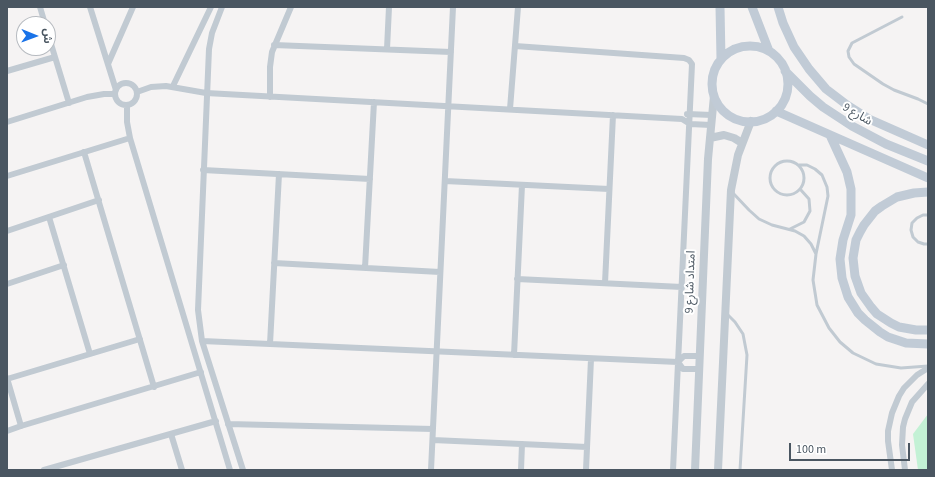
<!DOCTYPE html>
<html>
<head>
<meta charset="utf-8">
<style>
	body { margin:0 }
	#map { position:relative; width:935px; height:477px; overflow:hidden; background:#f5f3f3; font-family:"Source Sans 3","Noto Sans Arabic",sans-serif }
	canvas { display:block }
	.frame { position:absolute; inset:0; border:8px solid #4a5661; pointer-events:none }
	.north { position:absolute; left:16px; top:16px; width:40px; height:40px; box-sizing:border-box; background:#fff; border:1px solid #b7bbc0; border-radius:50%; rotate:91deg; font-size:11px; font-weight:700; line-height:16px; text-align:center; color:#4a5661 }
	.north::after { content:''; display:block; margin:auto; width:14px; height:18px; background:#1a73e8; clip-path:polygon(50% 0,100% 100%,50% 72%,0 100%) }
	.scale { position:absolute; left:789px; top:443px; width:121px; height:18px; box-sizing:border-box; border:2px solid #4a5661; border-top:0; padding-left:5px; font-size:12px; line-height:14px; white-space:nowrap; color:#4a5661; -webkit-text-stroke:3px #fff; paint-order:stroke }
</style>
</head>
<body>
<div id="map">
<canvas width="935" height="477"></canvas>
<div class="frame"></div>
<div class="north">ش</div>
<div class="scale">100 m</div>
</div>
<script>
const g = document.querySelector('canvas').getContext('2d');
g.lineJoin = 'round';
function fill(path, color) { g.fillStyle = color; g.fill(path, 'evenodd'); }
const poly = rows => new Path2D(rows.map(r => 'M' + r).join(''));
function stroke(path, color, width, dash) { g.strokeStyle = color; g.lineWidth = width; g.lineCap = dash ? 'butt' : 'round'; g.setLineDash(dash || []); g.stroke(path); }
function write(font, color, halo, rows, align = 'center') {
  g.font = font + ' "Source Sans 3","Noto Sans Arabic",sans-serif'; g.lineWidth = 4; g.setLineDash([]); g.textBaseline = 'middle'; g.strokeStyle = halo; g.fillStyle = color; for (const [text, x, y, turn = 0] of rows) {
    g.save(); g.translate(x, y); g.rotate((+turn || 0) * Math.PI / 180); g.textAlign = isNaN(turn) ? turn : align; if (halo) g.strokeText(text, 0, 0); g.fillText(text, 0, 0); g.restore();
  }
}
const green = poly([
	[928,414,928,470,918,470,913,434]
]);
const service = poly([
	[902,17,852,43,848,51,849,57,854,64,883,84,894,90,918,99,928,104],
	'770 178a17 17 0 1 1 34 0a17 17 0 1 1-34 0Z',
	[798,165,807,165,815,169,822,175,827,187,828,196,816,254,813,280,817,305,829,328,840,342,853,353,876,364,901,368,928,366],
	[732,192,749,210,759,219,772,225,795,231,804,236,811,244,816,254],
	[928,215,923,215,917,218,912,223,911,230,913,237,918,242,924,244,928,244],
	[790,229,804,222,810,211,809,199,800,189],
	[727,314,735,322,743,334,747,355,740,470]
]);
const minor = poly([
	[40,7,45,24],
	[90,7,116,90],
	[222,7,212,33,209,49,198,310,202,341,243,470],
	[48,34,69,103],
	[274,45,451,52],
	[515,46,684,58,689,60,692,64,673,470],
	[387,49,389,7],
	[108,64,133,7],
	[7,71,55,57],
	'115 94a11 11 0 1 1 22 0a11 11 0 1 1-22 0Z',
	[173,86,211,7],
	[137,92,151,87,166,86,206,93,682,119,690,124,711,125],
	[270,97,270,67,272,52,291,7],
	[127,105,127,122,130,138,230,470],
	[510,109,518,7],
	[687,114,712,115],
	[7,122,87,97,104,94,115,94],
	[84,152,154,387],
	[203,170,370,179],
	[7,176,130,138],
	[445,181,609,189],
	[49,217,90,354],
	[7,231,99,200],
	[274,263,440,272],
	[365,268,374,102],
	[517,279,682,287],
	[605,283,613,115],
	[7,284,64,265],
	[202,341,678,362],
	[270,344,279,174],
	[514,355,522,185],
	[678,362,683,369,700,369],
	[678,362,684,356,700,356],
	[7,378,21,426],
	[7,379,140,339],
	[228,424,433,429],
	[7,431,21,426,201,372],
	[171,434,182,470],
	[433,440,587,447],
	[44,470,216,421],
	[431,470,453,7],
	[521,470,522,444],
	[586,470,591,359],
	[892,470,888,441,888,431,892,413,899,396,904,388,917,375,928,368],
	[905,470,902,445,903,427,905,419,912,402,928,384]
]);
const tertiary = poly([
	[710,138,724,135,734,138,742,143],
	[695,470,708,159,714,96],
	[718,470,731,190,738,155,751,121]
]);
const secondary = poly([
	[720,7,721,59],
	[752,7,769,51],
	[778,7,783,23,794,47,809,69,826,89,847,105,869,119,928,145],
	'712 84a38 38 0 1 1 76 0a38 38 0 1 1-76 0Z',
	[785,71,810,96,823,107,852,126,886,144,928,161],
	[776,111,928,178],
	[830,135,847,172,851,189,851,215,843,240,840,259,842,278,848,297,858,313,865,320,880,332,888,337,906,343,928,344],
	[928,192,914,193,897,197,882,206,875,211,864,225,860,232,856,240,853,258,855,276,861,293,871,307,877,314,891,323,899,327,916,330,928,330]
]);
const streetNames = [
	["شارع 9",857,115,31],
	["امتداد شارع 9",691,282,-88]
];
fill(green, '#c3f1d5');
stroke(service, '#c1cad2', 3);
stroke(minor, '#c1cad2', 6);
stroke(tertiary, '#c1cad2', 8);
stroke(secondary, '#c1cbd6', 9);
write('12px', '#4a5661', '#fff', streetNames);
</script>
</body>
</html>
